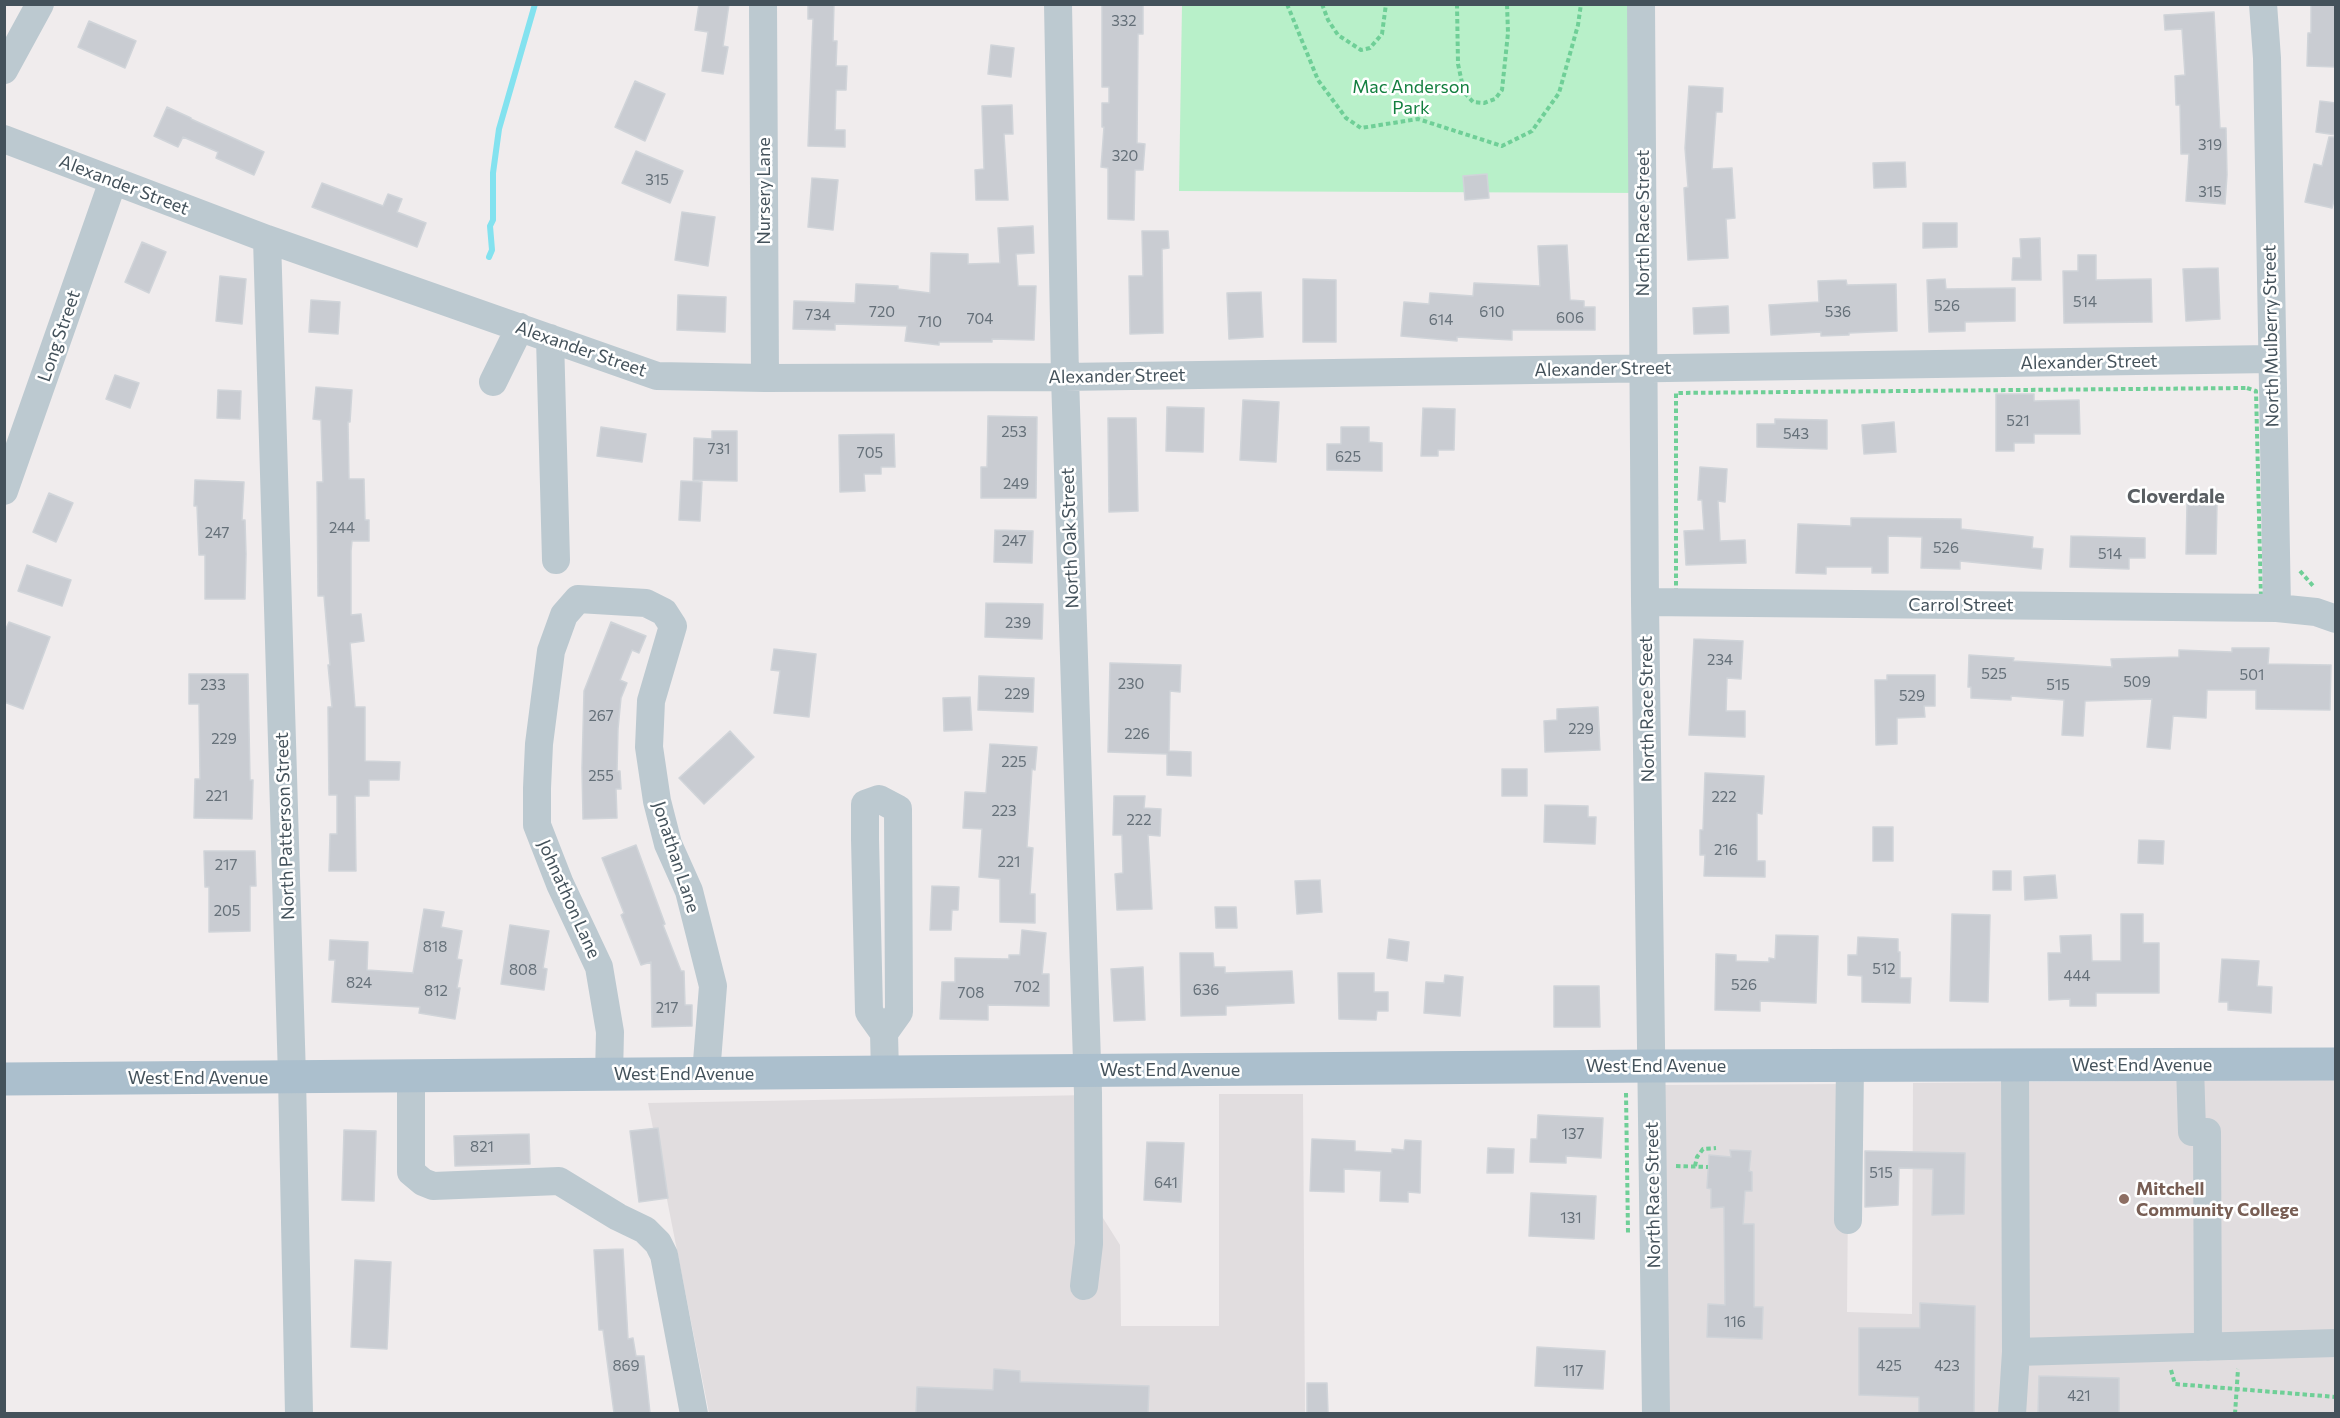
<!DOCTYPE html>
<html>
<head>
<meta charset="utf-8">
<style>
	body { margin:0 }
	#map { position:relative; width:2340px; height:1418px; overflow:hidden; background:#f0eced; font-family:Commissioner,sans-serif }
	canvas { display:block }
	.frame { position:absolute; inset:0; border:6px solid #44525b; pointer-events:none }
</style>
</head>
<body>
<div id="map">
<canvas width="2340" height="1418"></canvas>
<div class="frame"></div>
</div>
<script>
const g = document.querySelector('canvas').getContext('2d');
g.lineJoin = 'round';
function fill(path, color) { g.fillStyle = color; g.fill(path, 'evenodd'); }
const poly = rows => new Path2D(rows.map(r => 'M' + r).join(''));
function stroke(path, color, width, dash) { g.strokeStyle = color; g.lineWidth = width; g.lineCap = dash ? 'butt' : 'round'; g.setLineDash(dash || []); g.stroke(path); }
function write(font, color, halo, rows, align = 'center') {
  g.font = font + ' Commissioner,sans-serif'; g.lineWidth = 5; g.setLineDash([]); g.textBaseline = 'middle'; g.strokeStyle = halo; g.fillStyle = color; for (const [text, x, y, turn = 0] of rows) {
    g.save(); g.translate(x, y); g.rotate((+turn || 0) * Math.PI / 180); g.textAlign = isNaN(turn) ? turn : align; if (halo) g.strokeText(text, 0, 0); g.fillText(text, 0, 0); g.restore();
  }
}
const education = poly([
	[2335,1079,2335,1413,1664,1413,1663,1085,1849,1084,1847,1312,1912,1314,1913,1083],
	[1219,1094,1303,1094,1305,1413,709,1413,648,1103,1091,1095,1091,1199,1120,1245,1121,1326,1219,1326]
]);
const green = poly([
	[1182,5,1642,5,1643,193,1179,191]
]);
const stream = poly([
	[489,257,492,250,490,226,493,220,493,173,499,129,535,4]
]);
const building = poly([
	[699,4,729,4,723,46,728,47,723,74,702,71,708,32,695,30,699,4],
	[808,4,834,4,833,41,837,41,836,66,847,66,846,90,836,90,835,130,845,130,845,147,808,146,813,19,808,19,808,4],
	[1102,4,1143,4,1143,34,1138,34,1137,143,1145,144,1143,170,1135,170,1134,220,1108,219,1108,168,1101,167,1104,127,1102,127,1102,103,1109,103,1109,87,1102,87,1102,4],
	[2311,4,2336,4,2336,67,2307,66,2308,33,2311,33,2311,4],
	[2214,12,2220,128,2226,128,2227,175,2225,204,2186,201,2189,154,2181,154,2180,105,2176,105,2175,76,2185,75,2182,29,2165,30,2164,15,2214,12],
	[89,21,136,41,125,68,78,47,89,21],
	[991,45,1014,48,1011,77,988,74,991,45],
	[635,81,665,94,645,141,615,127,635,81],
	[1689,86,1723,88,1722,112,1716,112,1712,169,1732,168,1735,218,1726,219,1728,258,1688,260,1684,188,1688,187,1685,148,1689,86],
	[2320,101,2336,103,2336,135,2316,132,2320,101],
	[1012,105,1013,134,1004,134,1008,200,976,200,975,170,984,169,982,106,1012,105],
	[167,107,191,118,191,119,264,152,254,175,216,158,218,152,183,137,178,147,154,136,167,107],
	[2329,137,2336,137,2336,194,2332,208,2305,202,2314,164,2322,166,2329,137],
	[636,151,683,171,670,203,622,183,636,151],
	[1905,162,1906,187,1874,188,1873,163,1905,162],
	[1487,174,1489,198,1465,200,1463,176,1487,174],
	[812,178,838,180,833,230,808,227,812,178],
	[322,183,383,206,388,194,402,199,397,212,426,223,417,247,312,207,322,183],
	[682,212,715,217,708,266,675,260,682,212],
	[1923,223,1957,223,1957,247,1923,248,1923,223],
	[1033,226,1034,253,1016,254,1018,286,1036,286,1034,340,992,339,992,342,939,342,939,345,905,341,907,326,835,324,835,330,793,329,794,301,855,303,856,284,898,286,898,289,930,293,931,253,968,254,968,264,1000,263,998,228,1033,226],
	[1142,231,1168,231,1169,248,1162,249,1163,333,1130,334,1129,276,1143,276,1142,231],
	[2040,238,2041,280,2012,280,2013,258,2021,258,2020,239,2040,238],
	[142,242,166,252,149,293,125,282,142,242],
	[1567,245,1570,300,1584,301,1584,307,1595,307,1595,330,1512,330,1512,340,1457,337,1457,341,1401,336,1404,302,1429,304,1430,293,1473,296,1474,283,1540,286,1538,246,1567,245],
	[2078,255,2096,255,2096,280,2151,279,2152,322,2064,323,2063,271,2078,271,2078,255],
	[2218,268,2220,319,2186,321,2183,269,2218,268],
	[220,276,246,279,242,324,216,321,220,276],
	[1303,279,1336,280,1336,342,1303,342,1303,279],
	[1945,279,1946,289,2015,288,2015,321,1965,322,1965,331,1929,332,1927,280,1945,279],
	[1846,280,1847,285,1896,284,1897,331,1849,333,1849,335,1821,336,1821,332,1771,335,1769,305,1819,302,1818,281,1846,280],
	[1261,292,1263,337,1229,339,1227,293,1261,292],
	[678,295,726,297,725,332,677,330,678,295],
	[311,300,340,302,338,334,309,332,311,300],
	[1728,306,1729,333,1694,334,1693,308,1728,306],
	[115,375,139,383,130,408,106,399,115,375],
	[316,387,352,390,350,422,348,422,349,479,364,479,365,520,369,520,369,541,352,541,351,551,351,615,361,614,364,641,350,643,355,707,365,707,365,761,400,762,399,780,369,780,369,796,355,796,356,871,329,871,330,834,337,834,337,795,329,795,328,707,332,707,328,665,330,665,324,596,318,596,317,482,323,482,321,420,313,419,316,387],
	[218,390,241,391,240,419,217,418,218,390],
	[1996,394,2034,394,2034,401,2079,400,2080,434,2034,434,2034,443,2014,443,2014,451,1996,451,1996,394],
	[1243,400,1279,402,1276,462,1240,460,1243,400],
	[1167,407,1204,408,1203,452,1166,451,1167,407],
	[1423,408,1455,409,1454,450,1438,450,1438,456,1421,456,1423,408],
	[988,416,1037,417,1036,498,981,498,981,467,987,467,988,416],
	[1108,418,1136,418,1138,511,1109,512,1108,418],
	[1775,419,1827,420,1827,449,1757,447,1757,424,1775,424,1775,419],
	[1894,422,1896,452,1864,454,1862,425,1894,422],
	[601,427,646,434,642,462,597,456,601,427],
	[1341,427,1369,427,1369,442,1382,443,1382,471,1327,470,1327,444,1341,444,1341,427],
	[712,431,737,431,737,481,693,480,694,438,712,439,712,431],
	[894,434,895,467,881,467,881,474,864,474,865,491,840,492,839,435,894,434],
	[1700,467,1727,469,1725,502,1718,501,1720,541,1745,540,1746,563,1686,565,1684,531,1704,530,1702,500,1698,500,1700,467],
	[195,480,244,482,242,520,245,520,246,554,245,599,205,599,205,555,199,555,197,506,194,506,195,480],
	[681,481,702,482,700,521,679,520,681,481],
	[49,493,73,503,56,542,33,532,49,493],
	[2187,503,2217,503,2216,554,2186,554,2187,503],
	[1851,518,1961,519,1961,529,2033,537,2032,548,2043,549,2041,569,1960,561,1960,569,1921,568,1922,537,1888,536,1888,573,1872,573,1872,567,1826,567,1826,574,1796,573,1798,524,1851,526,1851,518],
	[995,530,1033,531,1032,563,994,562,995,530],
	[2071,536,2145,538,2145,558,2129,558,2129,569,2070,567,2071,536],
	[27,565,71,580,62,606,18,591,27,565],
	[986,603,1043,604,1042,639,985,637,986,603],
	[9,622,50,637,23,709,4,702,4,633,9,622],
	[611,622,646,636,639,653,632,650,620,680,627,683,621,698,618,729,617,771,620,771,621,789,616,789,617,818,583,819,582,768,584,691,611,622],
	[1694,639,1743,641,1741,679,1727,678,1726,711,1745,711,1745,737,1689,735,1694,639],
	[2232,648,2269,648,2268,664,2331,665,2330,710,2256,709,2256,690,2207,690,2206,718,2173,716,2170,749,2147,747,2152,699,2085,701,2083,736,2062,735,2064,700,2011,696,2011,700,1971,698,1971,687,1968,687,1969,655,2014,658,2013,661,2112,667,2111,659,2179,657,2179,650,2232,652,2232,648],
	[774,649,816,654,809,717,774,713,780,671,771,670,774,649],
	[1110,663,1181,665,1180,692,1170,691,1169,751,1191,752,1191,776,1167,775,1167,754,1108,752,1110,663],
	[189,674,248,674,250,780,253,780,252,819,194,818,195,779,200,779,199,704,189,704,189,674],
	[1887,675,1935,675,1935,706,1924,706,1925,717,1897,718,1897,744,1876,745,1875,680,1887,680,1887,675],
	[979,676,1034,678,1033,712,978,710,979,676],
	[970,697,972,730,944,731,943,698,970,697],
	[1598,707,1600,750,1545,752,1544,721,1557,720,1557,709,1598,707],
	[730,731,754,757,704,804,679,778,730,731],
	[990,744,1037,747,1035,770,1032,769,1027,847,1033,848,1030,894,1035,894,1035,923,1000,922,1000,879,979,877,982,829,963,828,965,792,986,793,990,744],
	[1502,769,1527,769,1527,796,1502,796,1502,769],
	[1705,773,1764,776,1762,814,1757,813,1757,861,1765,861,1765,877,1704,876,1705,855,1700,855,1700,830,1703,830,1705,773],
	[1114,796,1145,796,1144,808,1161,809,1160,836,1148,835,1152,909,1117,910,1115,874,1123,873,1122,835,1113,835,1114,796],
	[1545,805,1588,806,1588,817,1596,817,1595,844,1544,842,1545,805],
	[1873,827,1893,827,1893,861,1873,861,1873,827],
	[2139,840,2164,841,2163,864,2138,863,2139,840],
	[636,845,665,924,663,925,681,971,684,971,685,1005,692,1005,692,1026,652,1027,651,962,641,965,621,915,624,913,602,858,636,845],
	[204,851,255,851,256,886,250,886,250,931,209,932,209,887,205,887,204,851],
	[1993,871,2011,871,2011,890,1993,890,1993,871],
	[2055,875,2057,898,2025,900,2024,877,2055,875],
	[1320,880,1322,912,1297,914,1295,881,1320,880],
	[932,886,959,887,958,910,952,910,951,930,930,930,932,886],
	[1215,907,1236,907,1237,928,1216,928,1215,907],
	[424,909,444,912,441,927,462,931,457,959,462,960,457,988,460,988,455,1019,419,1013,420,1007,332,1002,335,960,329,960,330,940,368,942,367,970,413,973,424,909],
	[1952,914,1990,915,1988,1002,1950,1001,1952,914],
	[2121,914,2143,914,2143,943,2159,943,2159,993,2096,993,2096,1006,2070,1006,2070,999,2049,1000,2048,953,2061,953,2060,936,2091,935,2092,961,2121,961,2121,914],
	[510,925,549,931,543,968,547,969,544,990,501,984,510,925],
	[1022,930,1046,933,1042,974,1049,974,1049,1006,988,1005,988,1020,940,1019,942,982,955,982,955,958,1009,959,1009,955,1020,955,1022,930],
	[1776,935,1818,936,1816,1003,1760,1001,1760,1011,1715,1010,1716,954,1736,955,1736,961,1769,962,1769,958,1775,959,1776,935],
	[1858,937,1898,939,1898,952,1900,952,1900,978,1911,978,1910,1003,1862,1002,1862,976,1848,975,1848,955,1857,955,1858,937],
	[1389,939,1409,942,1407,961,1387,958,1389,939],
	[1180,953,1213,953,1214,967,1225,967,1225,973,1292,971,1294,1003,1226,1006,1226,1015,1181,1016,1180,953],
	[2222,959,2259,961,2257,986,2272,987,2271,1013,2228,1010,2228,1002,2219,1002,2222,959],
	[1143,967,1145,1020,1114,1021,1111,969,1143,967],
	[1338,973,1374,973,1374,992,1388,992,1388,1011,1377,1011,1376,1020,1339,1019,1338,973],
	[1445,975,1463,977,1460,1016,1424,1013,1426,982,1444,983,1445,975],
	[1554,986,1599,986,1600,1027,1554,1027,1554,986],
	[1538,1115,1603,1118,1601,1158,1566,1156,1566,1163,1530,1162,1531,1139,1537,1139,1538,1115],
	[658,1128,668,1198,639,1202,630,1131,658,1128],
	[344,1130,376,1131,374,1201,342,1200,344,1130],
	[529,1134,530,1164,455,1166,454,1136,529,1134],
	[1312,1139,1355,1141,1355,1151,1392,1153,1392,1149,1404,1150,1405,1140,1421,1141,1420,1193,1408,1192,1408,1202,1380,1201,1381,1171,1344,1169,1344,1192,1310,1191,1312,1139],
	[1147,1142,1184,1143,1181,1202,1144,1200,1147,1142],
	[1488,1148,1514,1149,1513,1173,1487,1173,1488,1148],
	[1730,1150,1751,1151,1749,1171,1752,1172,1752,1191,1745,1191,1743,1224,1754,1224,1754,1307,1763,1307,1762,1339,1707,1337,1708,1304,1725,1305,1724,1207,1711,1208,1711,1189,1707,1188,1709,1155,1731,1157,1730,1150],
	[1865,1151,1965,1153,1964,1214,1932,1215,1933,1169,1899,1168,1898,1205,1865,1207,1865,1151],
	[1531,1193,1596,1196,1594,1239,1529,1236,1531,1193],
	[623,1249,628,1339,633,1338,636,1356,644,1356,650,1413,614,1413,603,1330,599,1330,594,1250,623,1249],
	[355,1260,391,1262,387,1349,351,1347,355,1260],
	[1920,1303,1975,1306,1974,1413,1919,1413,1919,1397,1859,1395,1859,1328,1920,1328,1920,1303],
	[1537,1347,1605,1351,1603,1389,1535,1386,1537,1347],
	[994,1369,1020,1371,1020,1382,1149,1386,1148,1413,916,1413,917,1387,993,1390,994,1369],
	[2039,1376,2119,1378,2119,1413,2038,1413,2039,1376],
	[1307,1383,1327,1383,1328,1413,1307,1413,1307,1383]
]);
const path = poly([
	[1287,4,1318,80,1346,118,1361,128,1418,119,1502,146,1532,131,1559,93,1578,25,1581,4],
	[1322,4,1328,20,1338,35,1361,50,1370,48,1382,34,1386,4],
	[1457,4,1458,64,1464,92,1473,102,1484,103,1495,99,1502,90,1508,33,1507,4],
	[2247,388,2256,391,2261,598,1676,594,1676,393,2247,388],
	[2300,571,2314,587],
	[1626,1093,1628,1233],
	[1676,1166,1708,1167],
	[1695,1166,1697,1157,1703,1149,1716,1148],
	[2171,1370,2175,1384,2336,1397],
	[2235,1414,2238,1369]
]);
const minor = poly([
	[763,4,765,378],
	[1058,4,1065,377,1088,1093,1089,1244,1084,1286],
	[1641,4,1645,602,1656,1414],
	[2263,4,2267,58,2277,608],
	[4,70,40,4],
	[4,139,267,239,657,376,765,378,1065,377,2271,359],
	[267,239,292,1077,299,1414],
	[550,338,556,560],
	[493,382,520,327],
	[4,491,113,181],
	[1645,602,2277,608,2316,612,2336,619],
	[884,1033,869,1012,865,839,865,804,879,799,898,809,899,1012,884,1033,885,1072],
	[2015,1065,2016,1352],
	[2190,1065,2192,1132],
	[609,1075,610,1032,599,967,560,884,537,825,537,788,539,744,551,651,564,615,578,599,646,603,664,612,673,626,651,701,649,747,657,801,668,844,689,891,713,986,706,1074],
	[411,1076,411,1172,423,1182,433,1186,559,1181,618,1217,645,1230,658,1243,664,1255,694,1414],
	[2207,1132,2208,1347],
	[1848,1220,1850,1067],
	[2012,1414,2016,1352,2336,1343]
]);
const major = poly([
	[4,1079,1652,1066,2336,1064]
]);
const markers = [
	[2124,1199,6,"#8d6e63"]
];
const numberNames = [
	["332",1124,21],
	["319",2210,145],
	["320",1125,156],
	["315",657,180],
	["315",2210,192],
	["514",2085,302],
	["526",1947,306],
	["720",882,312],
	["610",1492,312],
	["536",1838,312],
	["734",818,315],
	["606",1570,318],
	["704",980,319],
	["614",1441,320],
	["710",930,322],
	["521",2018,421],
	["253",1014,432],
	["543",1796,434],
	["731",719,449],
	["705",870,453],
	["625",1348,457],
	["249",1016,484],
	["244",342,528],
	["247",217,533],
	["247",1014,541],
	["526",1946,548],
	["514",2110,554],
	["239",1018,623],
	["234",1720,660],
	["525",1994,674],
	["501",2252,675],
	["509",2137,682],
	["230",1131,684],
	["233",213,685],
	["515",2058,685],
	["229",1017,694],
	["529",1912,696],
	["267",601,716],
	["229",1581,729],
	["226",1137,734],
	["229",224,739],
	["225",1014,762],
	["255",601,776],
	["221",217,796],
	["222",1724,797],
	["223",1004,811],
	["222",1139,820],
	["216",1726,850],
	["221",1009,862],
	["217",226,865],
	["205",227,911],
	["818",435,947],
	["512",1884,969],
	["808",523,970],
	["444",2077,976],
	["824",359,983],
	["526",1744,985],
	["702",1027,987],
	["636",1206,990],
	["812",436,991],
	["708",971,993],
	["217",667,1008],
	["137",1573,1134],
	["821",482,1147],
	["515",1881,1173],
	["641",1166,1183],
	["131",1571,1218],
	["116",1735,1322],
	["869",626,1366],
	["425",1889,1366],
	["423",1947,1366],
	["117",1573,1371],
	["421",2079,1396]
];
const parkNames = [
	["Mac Anderson",1411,87],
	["Park",1411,108]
];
const streetNames = [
	["Alexander Street",124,185,21],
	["Nursery Lane",764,191,-90],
	["North Race Street",1643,223,-90],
	["Long Street",59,336,-71],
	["North Mulberry Street",2271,336,-91],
	["Alexander Street",581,349,19],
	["Alexander Street",2089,362,-1],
	["Alexander Street",1603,369,-1],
	["Alexander Street",1117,376,-1],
	["North Oak Street",1070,538,-92],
	["Carrol Street",1961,605],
	["North Race Street",1647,709,-91],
	["North Patterson Street",285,826,-92],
	["Jonathan Lane",676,857,72],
	["Johnathon Lane",569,899,66],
	["West End Avenue",2142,1065],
	["West End Avenue",1656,1066],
	["West End Avenue",1170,1070],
	["West End Avenue",684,1074],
	["West End Avenue",198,1078],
	["North Race Street",1653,1195,-91]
];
const educationNames = [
	["Mitchell",2136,1189],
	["Community College",2136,1210]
];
const neighbourhoodNames = [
	["Cloverdale",2176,496]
];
fill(education, '#e1dddf');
fill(green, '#b8f0c9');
stroke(stream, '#83e2ef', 6);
fill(building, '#c9ccd2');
stroke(building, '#d0d4d9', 1.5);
stroke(path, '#6fcf97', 4, [4.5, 3]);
stroke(minor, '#bcc9d0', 28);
stroke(major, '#abbfcd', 33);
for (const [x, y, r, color] of markers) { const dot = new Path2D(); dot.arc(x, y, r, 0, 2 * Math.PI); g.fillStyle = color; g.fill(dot); stroke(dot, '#fff', 2); }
write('15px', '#657079', null, numberNames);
write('18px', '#137f3f', '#fff', parkNames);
write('18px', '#44525b', '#fff', streetNames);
write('bold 18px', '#785e54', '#fff', educationNames, 'left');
write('bold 20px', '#595e62', '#fff', neighbourhoodNames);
</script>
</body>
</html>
